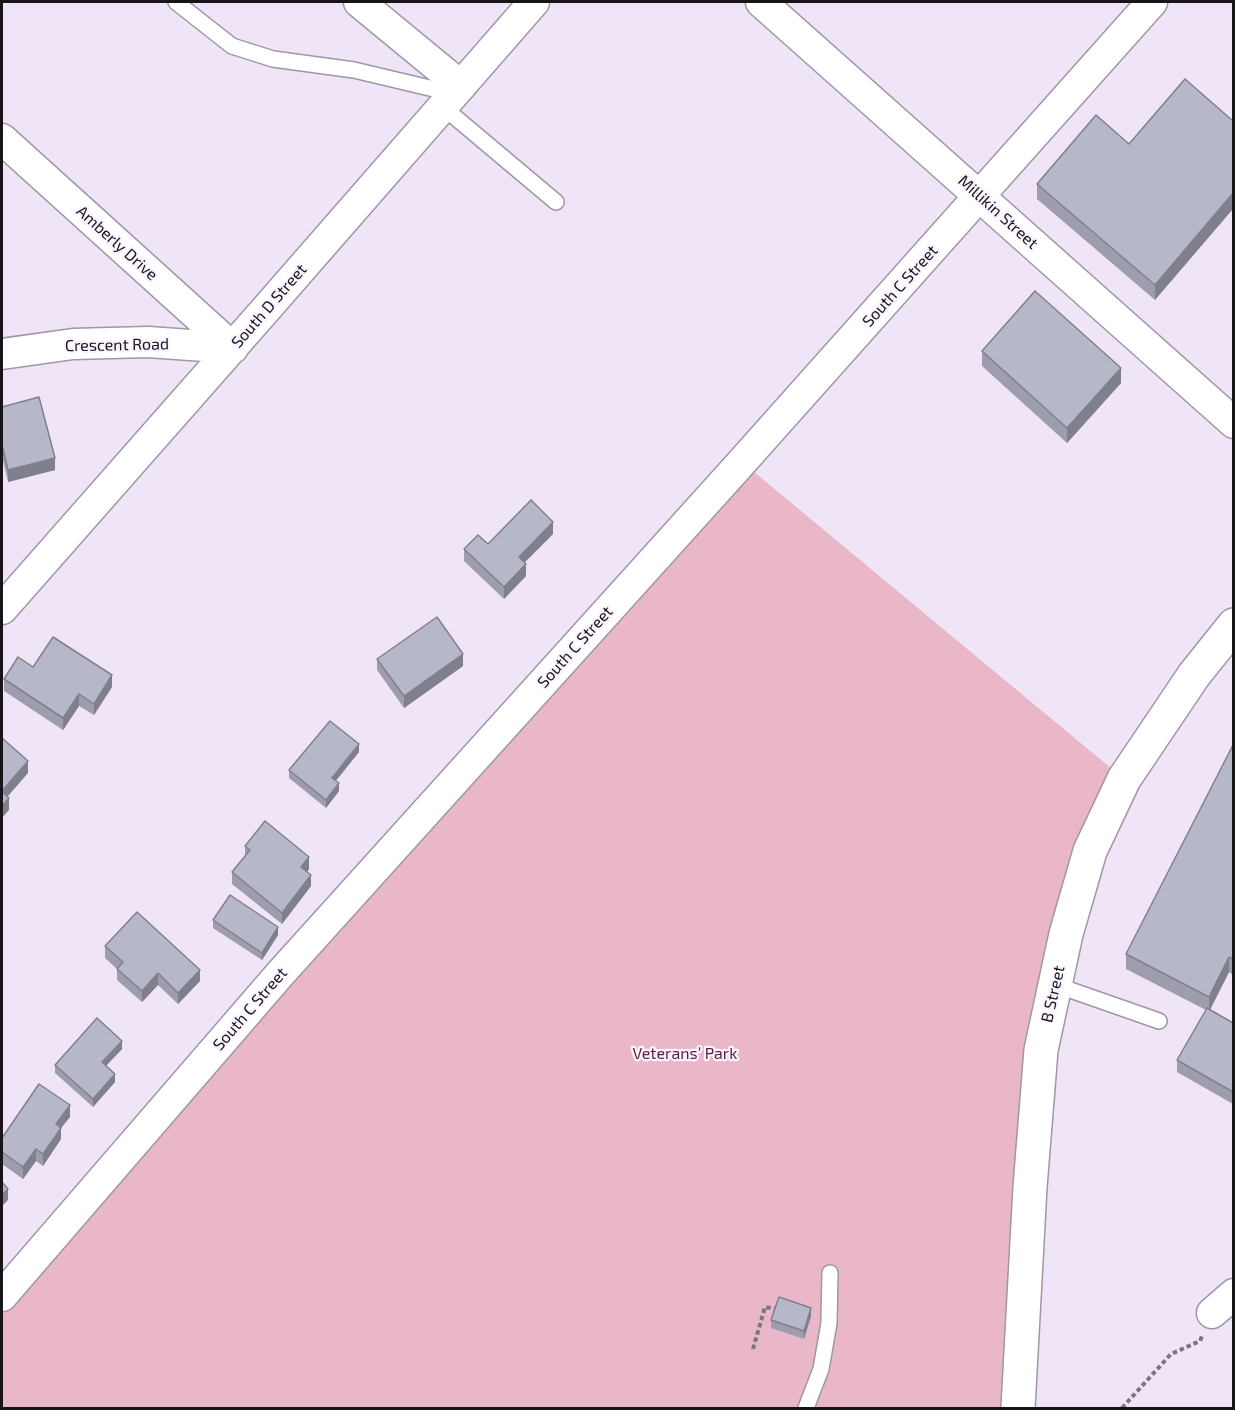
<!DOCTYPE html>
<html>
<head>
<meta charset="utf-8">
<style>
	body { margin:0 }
	#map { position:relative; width:1235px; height:1410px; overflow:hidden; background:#efe5f7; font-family:"Exo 2",sans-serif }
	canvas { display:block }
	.frame { position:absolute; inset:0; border:3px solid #18141a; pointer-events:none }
</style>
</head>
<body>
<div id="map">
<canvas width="1235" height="1410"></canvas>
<div class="frame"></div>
</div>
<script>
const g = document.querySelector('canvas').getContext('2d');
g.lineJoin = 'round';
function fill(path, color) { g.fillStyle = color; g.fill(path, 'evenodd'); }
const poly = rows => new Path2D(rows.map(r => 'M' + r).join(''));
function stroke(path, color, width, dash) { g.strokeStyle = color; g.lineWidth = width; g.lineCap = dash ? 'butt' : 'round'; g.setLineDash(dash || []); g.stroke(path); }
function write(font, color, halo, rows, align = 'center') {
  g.font = font + ' "Exo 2",sans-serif'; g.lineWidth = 4.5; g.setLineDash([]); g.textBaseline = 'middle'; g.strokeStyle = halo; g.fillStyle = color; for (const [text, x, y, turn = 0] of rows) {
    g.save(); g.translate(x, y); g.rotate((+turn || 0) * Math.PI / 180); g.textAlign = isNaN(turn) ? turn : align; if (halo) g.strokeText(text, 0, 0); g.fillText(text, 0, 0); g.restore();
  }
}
const green = poly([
	[742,462,1124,779,1066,934,1018,1408,2,1408,2,1296]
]);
const path = poly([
	[753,1349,765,1307,777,1309],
	[1122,1408,1171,1354,1200,1341,1202,1336]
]);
const lane = poly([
	[176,2,232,46,273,59,354,70,455,94],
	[443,107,556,202],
	[1056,985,1159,1021],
	[806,1408,821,1369,829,1323,830,1273]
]);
const street = poly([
	[359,2,461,86],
	[761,2,1234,423],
	[2,139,233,348],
	[2,354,73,344,148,342,233,348],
	[2,609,267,308,534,2],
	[2,1296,280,974,742,462,1152,2],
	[1212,1313,1234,1294]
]);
const secondary = poly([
	[1018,1408,1030,1187,1041,1050,1066,934,1090,851,1124,779,1194,675,1234,625]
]);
const wall = poly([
	[1233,121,1155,300,1037,199,1037,184,1129,144],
	[982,351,1121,383,1067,443,982,366],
	[2,407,55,470,8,482,2,456],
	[553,534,524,563,526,576,504,599,464,561,464,549,488,544],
	[377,659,463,666,404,708,377,670],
	[33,667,112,687,94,715,79,706,63,730,4,691,4,679],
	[1233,745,1233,975,1229,972,1210,1009,1233,1023,1233,1104,1177,1072,1177,1060,1206,1010,1126,969,1126,954],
	[359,752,336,781,339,791,326,808,289,778,289,770],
	[245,846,309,869,307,872,311,886,282,924,232,884,232,872,245,856],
	[213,920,278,935,262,960,213,928],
	[105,946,200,981,178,1004,158,985,142,1002,117,980,117,969,105,958],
	[122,1049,106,1066,115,1082,93,1107,55,1073,55,1065],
	[70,1117,61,1128,61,1139,43,1166,36,1161,23,1179,2,1164,2,1138],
	[811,1316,804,1339,771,1328,771,1320]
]);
const shadedWall = poly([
	[1233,193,1233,209,1155,300,1155,285],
	[1121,368,1121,383,1067,443,1067,428],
	[55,458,55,470,8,482,8,470],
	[553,522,553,534,519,568,519,557],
	[526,564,526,576,504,599,504,587],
	[463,654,463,666,404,708,404,696],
	[112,675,112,687,94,715,94,704],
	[79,694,79,706,63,730,63,718],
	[359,744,359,752,332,785,332,778],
	[28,761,28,773,2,803,2,791],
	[339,783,339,791,326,808,326,800],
	[9,798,9,810,2,818,2,806],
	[309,857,309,869,301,879,301,867],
	[311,875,311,886,282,924,282,913],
	[278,927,278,935,262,960,262,953],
	[1229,957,1229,972,1209,1012,1209,997],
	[200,970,200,981,178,1004,178,993],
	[158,973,158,985,142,1002,142,991],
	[122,1041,122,1049,102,1070,102,1062],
	[115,1074,115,1082,93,1107,93,1099],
	[70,1105,70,1117,61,1128,61,1139,43,1166,43,1154,56,1124],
	[36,1149,36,1161,23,1179,23,1167],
	[8,1189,8,1200,2,1206,2,1195],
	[811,1308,811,1316,804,1339,804,1331]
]);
const building = poly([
	[1185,79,1233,121,1233,193,1155,285,1037,184,1096,115,1129,144,1185,79],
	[1035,291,1121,368,1067,428,982,351,1035,291],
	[39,397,55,458,8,470,2,445,2,407,39,397],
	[531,500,553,522,519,557,526,564,504,587,464,549,478,535,488,544,531,500],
	[437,617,463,654,404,696,377,659,437,617],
	[53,637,112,675,94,704,79,694,63,718,4,679,18,657,33,667,53,637],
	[330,721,359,744,332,778,339,783,326,800,289,770,330,721],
	[2,738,28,761,2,791,2,738],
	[1233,745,1233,959,1229,957,1209,997,1126,954,1233,745],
	[2,792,9,798,2,806,2,792],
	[265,821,309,857,301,867,311,875,282,913,232,872,250,850,245,846,265,821],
	[230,895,278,927,262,953,213,920,230,895],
	[137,912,200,970,178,993,158,973,142,991,117,969,123,962,105,946,137,912],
	[1207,1008,1233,1023,1233,1092,1177,1060,1207,1008],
	[97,1018,122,1041,102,1062,115,1074,93,1099,55,1065,97,1018],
	[39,1084,70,1105,56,1124,61,1128,43,1154,36,1149,23,1167,2,1152,2,1138,39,1084],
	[2,1182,8,1189,2,1195,2,1182],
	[779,1297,811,1308,804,1331,771,1320,779,1297]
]);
const streetNames = [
	["Millikin Street",998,212,42],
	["Amberly Drive",117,243,42],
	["South C Street",900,286,-48],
	["South D Street",269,306,-49],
	["Crescent Road",117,345,-1],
	["South C Street",575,647,-48],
	["B Street",1053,994,-77],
	["South C Street",250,1009,-49]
];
const parkNames = [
	["Veterans’ Park",685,1054]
];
fill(green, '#e9b7c8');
stroke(lane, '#9f96a7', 18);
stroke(street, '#9f96a7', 33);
stroke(secondary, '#9f96a7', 36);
stroke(path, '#7d7682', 4, [4.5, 3]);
stroke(lane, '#fff', 15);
stroke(street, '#fff', 30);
stroke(secondary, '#fff', 33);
fill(wall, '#9d9dae');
fill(shadedWall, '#80808d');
fill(building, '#b7b7ca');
stroke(building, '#80808d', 1.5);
write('16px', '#18141a', '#faf4ff', streetNames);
write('16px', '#5d1d3a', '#faf4ff', parkNames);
</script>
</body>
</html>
